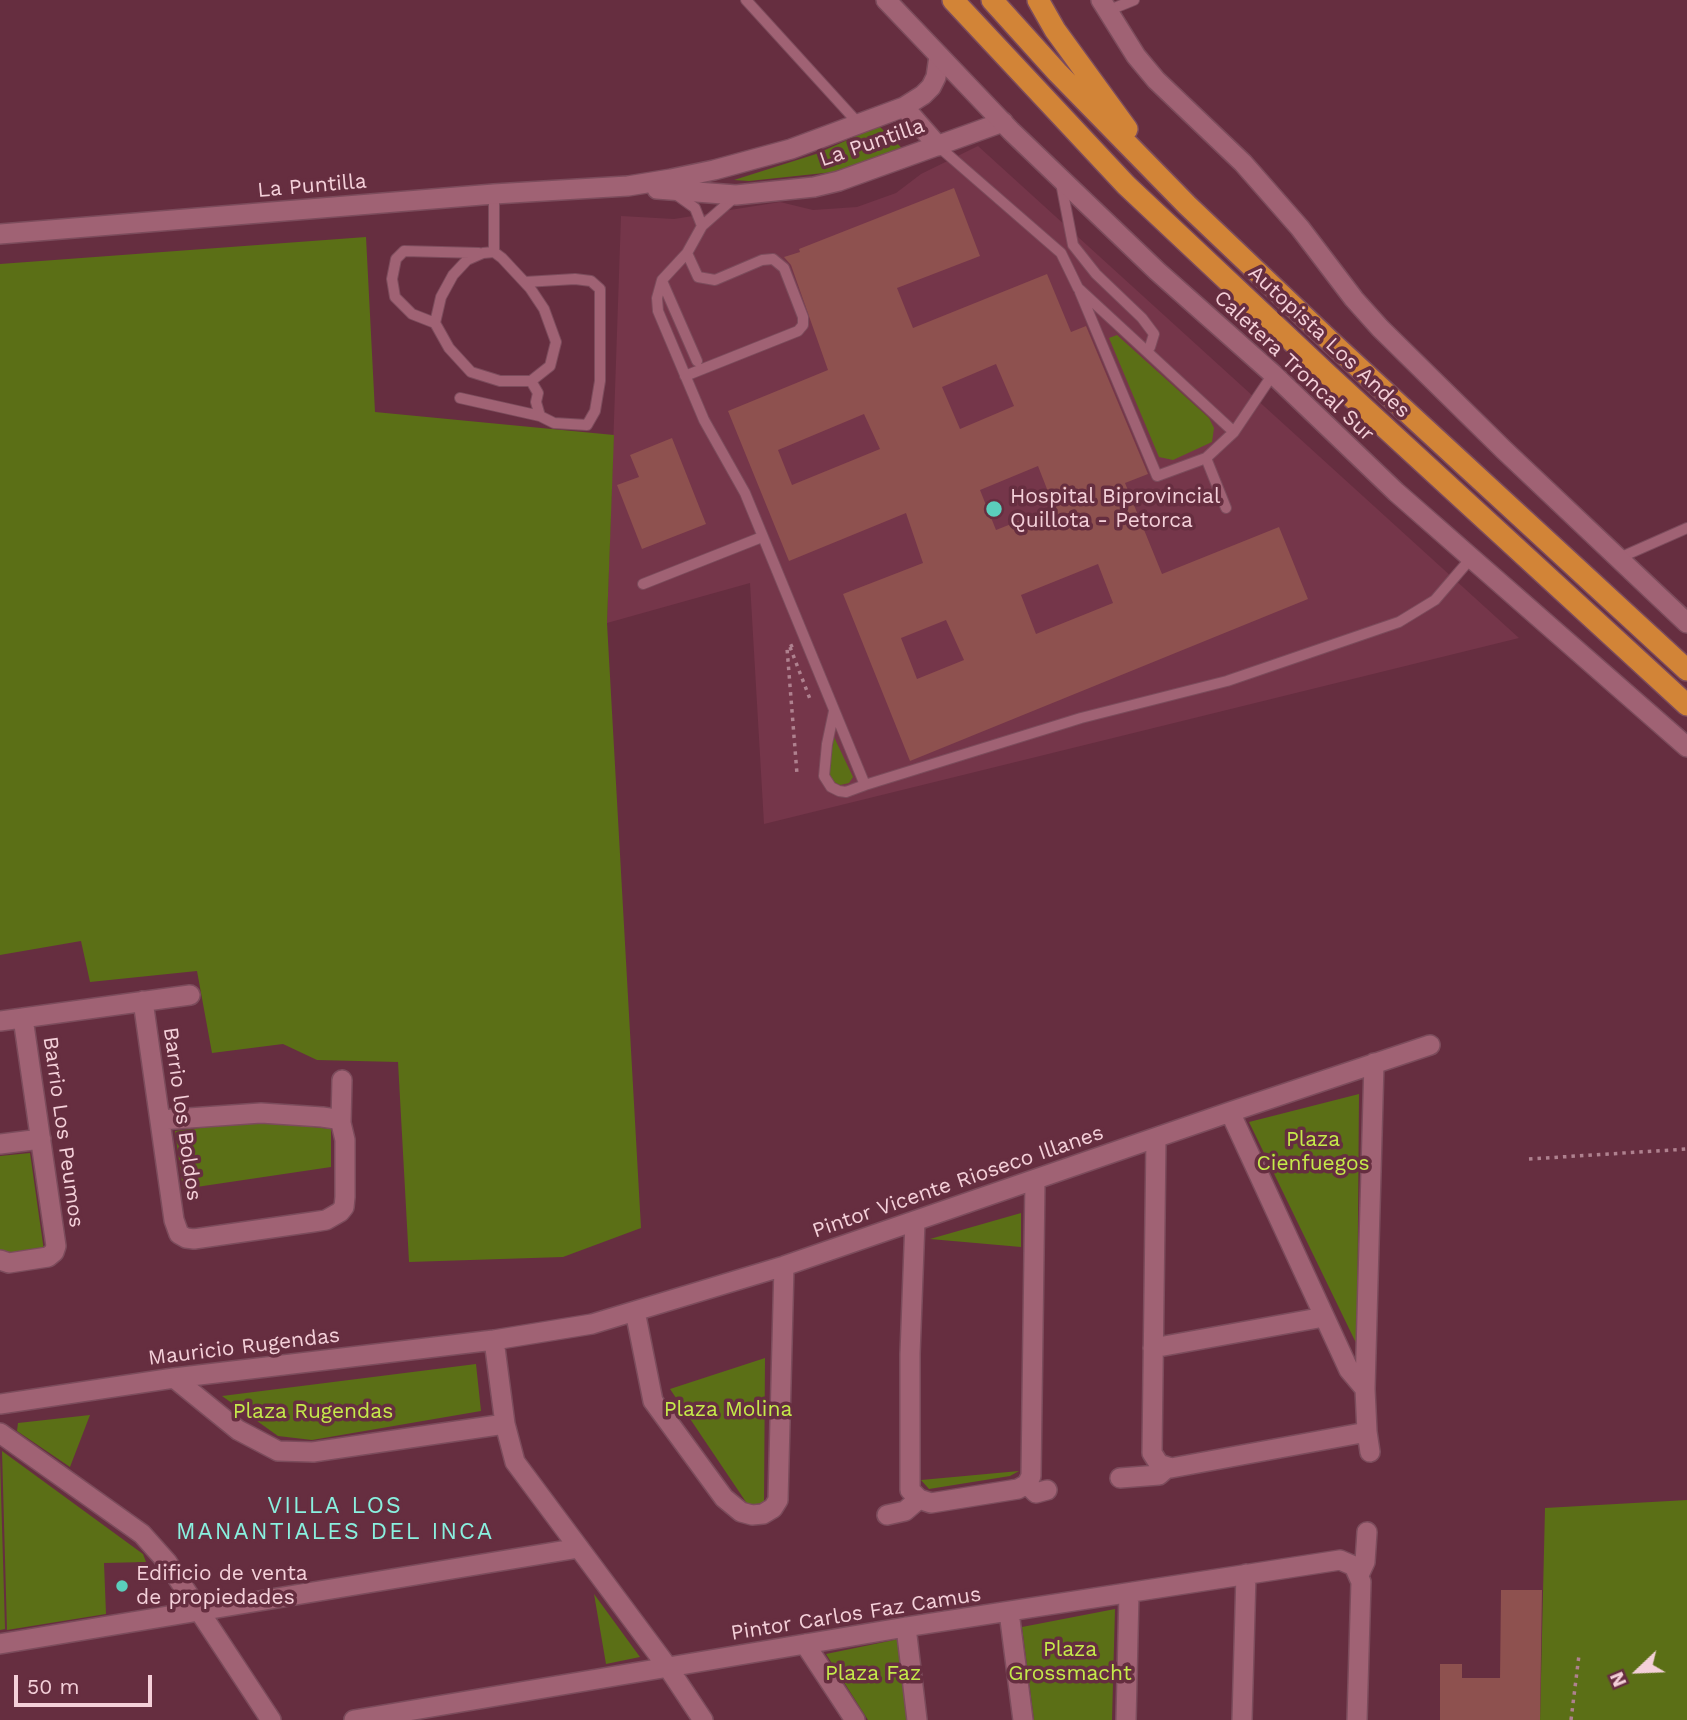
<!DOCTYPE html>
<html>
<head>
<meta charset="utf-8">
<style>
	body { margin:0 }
	#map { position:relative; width:1687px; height:1720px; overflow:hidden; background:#662e40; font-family:"Work Sans",sans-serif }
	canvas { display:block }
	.north { position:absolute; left:1603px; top:1636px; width:70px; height:70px; -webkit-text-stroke:5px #662e40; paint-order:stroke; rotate:247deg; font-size:19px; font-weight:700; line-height:28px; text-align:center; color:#f4d0d9 }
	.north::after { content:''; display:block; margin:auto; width:24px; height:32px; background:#f4d0d9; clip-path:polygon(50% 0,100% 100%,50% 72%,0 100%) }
	.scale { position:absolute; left:14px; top:1675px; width:138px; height:32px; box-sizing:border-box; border:4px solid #f4d0d9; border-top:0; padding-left:9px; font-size:21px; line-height:24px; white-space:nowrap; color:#f4d0d9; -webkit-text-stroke:5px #662e40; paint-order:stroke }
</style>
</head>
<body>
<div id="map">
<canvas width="1687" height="1720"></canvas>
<div class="north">N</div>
<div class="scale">50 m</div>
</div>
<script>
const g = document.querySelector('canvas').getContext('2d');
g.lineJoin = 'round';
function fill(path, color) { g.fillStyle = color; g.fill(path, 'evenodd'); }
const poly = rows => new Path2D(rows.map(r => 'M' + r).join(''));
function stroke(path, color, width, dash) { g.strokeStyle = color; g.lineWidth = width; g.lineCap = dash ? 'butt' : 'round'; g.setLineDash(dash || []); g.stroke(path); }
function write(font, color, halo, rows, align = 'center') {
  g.font = font + ' "Work Sans",sans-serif'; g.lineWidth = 7; g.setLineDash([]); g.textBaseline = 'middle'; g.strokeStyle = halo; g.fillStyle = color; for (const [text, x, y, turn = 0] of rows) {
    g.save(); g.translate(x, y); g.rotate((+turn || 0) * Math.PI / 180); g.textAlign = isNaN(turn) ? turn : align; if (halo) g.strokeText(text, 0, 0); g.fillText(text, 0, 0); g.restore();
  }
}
const built = poly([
	[978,146,1519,638,764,824,750,583,607,623,621,216,674,219,780,202,813,210,857,207,896,193,921,174]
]);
const green = poly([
	[879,126,906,152,843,171,749,181,734,180,816,154],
	[366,237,375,412,614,435,607,623,641,1228,563,1257,409,1262,398,1062,317,1060,283,1044,212,1053,197,971,90,982,81,941,0,955,0,264],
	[1117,335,1209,418,1214,428,1212,442,1173,460,1159,457,1109,338],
	[833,735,853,777,849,783,840,785,832,781,828,775],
	[1359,1094,1357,1345,1249,1122],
	[258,1121,331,1129,331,1167,183,1189,175,1131],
	[30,1153,44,1251,4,1256,0,1251,0,1156],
	[1021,1213,1021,1247,930,1239],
	[765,1358,764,1503,748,1505,670,1389],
	[476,1364,481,1411,312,1440,278,1436,222,1396],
	[90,1415,70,1467,17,1431,18,1423],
	[2,1451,143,1554,146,1562,104,1563,106,1614,7,1630],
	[0,1458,5,1629,0,1630],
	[1019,1471,1010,1476,929,1489,921,1480],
	[1687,1500,1687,1720,1540,1720,1545,1508],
	[594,1594,640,1657,606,1664],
	[1115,1609,1112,1720,1034,1720,1022,1627],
	[899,1639,908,1720,868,1720,826,1654]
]);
const building = poly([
	[954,188,980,256,897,288,913,328,1047,274,1071,332,1086,326,1148,474,1125,483,1162,574,1279,527,1308,599,910,761,843,594,923,563,906,513,789,561,728,411,828,370,791,265,784,257,800,252,799,249],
	[996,364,1014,406,960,429,942,387],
	[864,414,880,449,792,485,778,450],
	[1038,466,1054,507,996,530,980,490],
	[1098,564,1113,603,1036,634,1021,595],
	[946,620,964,660,917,679,901,638],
	[672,438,706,524,642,549,617,485,639,477,630,455],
	[1501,1590,1542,1590,1540,1720,1440,1720,1440,1664,1462,1664,1462,1678,1500,1678]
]);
const path = poly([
	[793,645,787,648,797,774],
	[790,647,810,699],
	[1529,1159,1687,1149],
	[1571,1720,1579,1655]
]);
const service = poly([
	[746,0,859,124],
	[1107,11,1134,0],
	[938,146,1061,253,1078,288,1234,432],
	[1061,183,1073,245,1096,274,1142,318,1154,334,1150,347],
	[674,193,695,208,702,226,687,253,662,280,657,298,658,311,704,420,745,493,865,785,1081,718,1227,681,1399,622,1435,600,1472,557],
	[702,226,736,196],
	[494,252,502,258,530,288,544,309,556,342,550,366,531,381,500,381,471,372,449,348,435,323,441,297,453,275,467,260,483,253,494,252],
	[494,252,494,194],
	[662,281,697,361],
	[525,282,575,279,591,281,600,289,600,381,595,411,587,425,554,423,540,416,536,402,538,393,531,381],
	[1080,292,1157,476,1206,458,1234,432,1273,374],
	[435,323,412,314,395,297,392,279,396,259,404,251,479,253],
	[685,376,798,331,803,325,803,317,784,268,773,259,762,260,715,280,698,277,687,253],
	[460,398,540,416],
	[1206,458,1226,508],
	[1619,558,1687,528],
	[643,584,762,537],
	[834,711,827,744,824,776,831,787,839,791,846,792,865,785]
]);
const minor = poly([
	[904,107,938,146],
	[657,189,736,195,814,187,839,181,1003,122],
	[0,234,494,194,628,186,671,179,714,170,791,149,904,107,923,95,931,87,936,77,939,56],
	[143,1001,174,1220,179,1234,186,1238,194,1239,313,1222,326,1220,340,1212,344,1207,345,1197,345,1140,341,1123,342,1080],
	[0,1021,190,995],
	[1230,1112,1349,1370,1365,1389],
	[160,1120,261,1113,322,1117,336,1119,341,1123],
	[1156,1138,1152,1453,1159,1464,1171,1468,1367,1432],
	[0,1144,41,1139],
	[915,1221,910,1354,910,1490,919,1499,931,1503,1018,1489,1027,1484],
	[0,1260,9,1263,48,1257,54,1252,56,1246,23,1018],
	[635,1311,653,1401,724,1498,741,1512,752,1515,763,1514,773,1508,778,1500,784,1266],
	[494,1340,505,1424,515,1462,669,1669,703,1720],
	[1153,1348,1324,1317],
	[174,1378,238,1430,278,1451,313,1452,505,1424],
	[0,1404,174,1378,494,1340,592,1324,784,1266,1230,1112,1430,1045],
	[0,1433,142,1534,167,1562,271,1720],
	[1370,1452,1367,1432,1365,1389,1374,1063],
	[1120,1478,1159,1475,1168,1467],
	[1027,1484,1031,1476,1035,1180],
	[1027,1484,1036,1493,1047,1490],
	[887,1515,905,1511,919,1499],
	[1359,1575,1365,1562,1367,1532],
	[1009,1612,1023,1720],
	[906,1627,917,1720],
	[0,1644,579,1548],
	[805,1644,855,1720],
	[354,1720,906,1627,1340,1560,1354,1566,1361,1582,1357,1720],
	[1126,1720,1129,1593],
	[1242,1720,1246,1574]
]);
const tertiary = poly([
	[886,0,1011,131,1157,271,1273,374,1396,492,1687,747],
	[1101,0,1136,56,1156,80,1243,163,1300,228,1354,299,1380,328,1504,450,1687,623]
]);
const motorway = poly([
	[953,0,1126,185,1329,376,1687,705],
	[992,0,1057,72,1187,205,1331,342,1687,670],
	[1038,0,1055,30,1127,129]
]);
const markers = [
	[994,509,9,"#5bcebc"],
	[122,1586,7,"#5bcebc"]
];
const streetNames = [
	["La Puntilla",872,143,-19],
	["La Puntilla",312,186,-5],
	["Autopista Los Andes",1329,342,43],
	["Caletera Troncal Sur",1294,366,43],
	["Barrio los Boldos",182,1114,82],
	["Barrio Los Peumos",63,1132,82],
	["Pintor Vicente Rioseco Illanes",958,1182,-19],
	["Mauricio Rugendas",244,1347,-7],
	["Pintor Carlos Faz Camus",856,1614,-9]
];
const poiNames = [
	["Hospital Biprovincial",1010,497],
	["Quillota - Petorca",1010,521],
	["Edificio de venta",136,1574],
	["de propiedades",136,1598]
];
const parkNames = [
	["Plaza",1313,1140],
	["Cienfuegos",1313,1164],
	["Plaza Molina",728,1410],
	["Plaza Rugendas",313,1412],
	["Plaza",1070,1650],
	["Grossmacht",1070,1674],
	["Plaza Faz",873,1674]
];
const neighbourhoodNames = [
	["VILLA LOS",335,1506],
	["MANANTIALES DEL INCA",335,1532]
];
fill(built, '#75364a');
fill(green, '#5b6f16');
fill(building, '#8e514f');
stroke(service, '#7c4c5c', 12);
stroke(minor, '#7c4c5c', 22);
stroke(tertiary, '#7c4c5c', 22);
stroke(motorway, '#7c4c5c', 24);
stroke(path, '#af818f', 3.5, [3.5, 5]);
stroke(service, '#a06274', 10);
stroke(minor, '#a06274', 19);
stroke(tertiary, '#a06274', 19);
stroke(motorway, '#d28437', 21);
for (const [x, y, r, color] of markers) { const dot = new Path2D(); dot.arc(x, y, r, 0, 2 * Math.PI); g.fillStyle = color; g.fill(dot); stroke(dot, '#662e40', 2.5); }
write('21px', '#f4d0d9', '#662e40', streetNames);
write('21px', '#f4d0d9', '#662e40', poiNames, 'left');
write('21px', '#c5ea4a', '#662e40', parkNames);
g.letterSpacing = '2px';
write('23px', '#89f0df', '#662e40', neighbourhoodNames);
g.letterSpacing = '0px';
</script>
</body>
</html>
